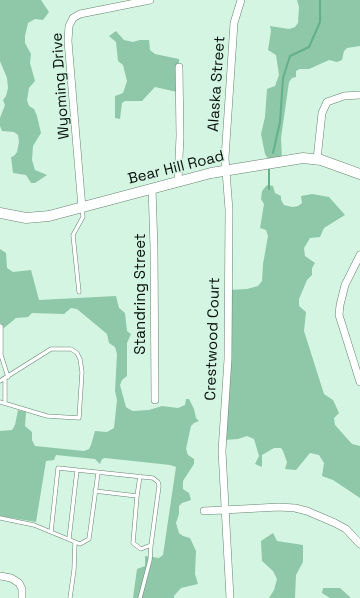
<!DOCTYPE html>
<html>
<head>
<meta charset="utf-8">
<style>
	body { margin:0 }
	canvas { display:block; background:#d4f5e2 }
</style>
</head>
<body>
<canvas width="360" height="598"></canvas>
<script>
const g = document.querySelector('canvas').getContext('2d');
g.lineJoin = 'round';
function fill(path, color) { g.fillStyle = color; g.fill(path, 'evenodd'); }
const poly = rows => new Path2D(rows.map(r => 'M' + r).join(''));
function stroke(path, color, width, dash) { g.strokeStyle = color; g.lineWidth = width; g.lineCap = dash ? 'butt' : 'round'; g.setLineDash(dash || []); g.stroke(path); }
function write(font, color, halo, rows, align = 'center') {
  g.font = font + ' "Space Grotesk",sans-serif'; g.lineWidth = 3; g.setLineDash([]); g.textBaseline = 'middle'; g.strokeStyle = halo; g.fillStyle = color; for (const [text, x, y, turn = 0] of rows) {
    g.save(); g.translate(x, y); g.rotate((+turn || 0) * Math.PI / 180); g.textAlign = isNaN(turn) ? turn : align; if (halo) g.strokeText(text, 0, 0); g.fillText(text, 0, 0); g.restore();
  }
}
const green = poly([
	[0,0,41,0,49,12,43,20,35,19,28,23,25,36,25,43,31,54,30,63,35,81,29,88,27,100,29,106,34,109,37,116,41,133,33,146,32,160,35,170,47,175,35,183,31,183,26,175,13,173,11,157,14,156,17,152,19,142,18,135,14,132,2,131,0,126,0,118,5,105,3,100,6,96,8,88,7,78,0,61],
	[297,0,360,0,360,46,347,48,344,51,342,60,337,62,329,60,309,69,300,69,296,71,296,77,292,78,289,82,281,138,282,159,269,160,265,154,261,134,265,117,267,89,275,86,279,75,276,55,268,50,271,31,270,26,289,29,295,27,298,23,299,7],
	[116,31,124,40,133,42,140,40,149,40,150,50,155,54,179,59,180,88,177,92,155,87,142,101,125,101,122,103,120,119,115,118,115,96,123,93,127,81,123,65,118,61,116,42,109,36],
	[267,185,273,186,275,193,281,196,281,200,284,205,292,207,298,206,302,203,301,196,312,194,329,197,345,215,324,228,320,237,310,238,304,248,305,256,315,263,312,268,312,275,307,280,299,299,299,306,306,312,304,331,324,394,333,400,339,413,334,418,335,425,352,444,360,446,360,498,333,480,322,476,324,463,319,455,310,453,296,470,285,469,287,462,283,451,281,448,274,448,262,455,262,467,255,464,259,456,254,439,247,436,238,439,224,440,230,290,247,289,258,286,262,281,263,264,268,236,266,230,260,228,264,204,261,199,262,191],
	[0,249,6,253,7,268,13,272,31,270,39,300,116,296,119,308,125,313,127,331,131,334,127,343,127,376,122,380,120,385,126,407,129,409,133,411,149,410,162,406,178,408,185,405,186,399,189,399,194,409,196,418,199,421,194,423,191,426,186,449,188,455,194,459,194,464,183,481,183,489,189,493,191,500,182,503,179,506,179,514,176,523,179,533,183,536,190,538,196,551,195,574,198,584,181,588,174,596,174,598,133,598,137,569,145,566,145,556,159,558,163,555,176,467,170,465,105,458,102,459,100,464,95,459,56,455,54,460,46,461,36,522,0,516,0,431,12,430,15,425,18,410,26,412,25,426,32,432,32,440,35,446,84,451,89,449,91,445,95,431,107,432,114,428,117,400,115,391,117,354,115,347,109,343,107,334,77,309,71,308,64,314,32,313,28,317,16,318,4,328,0,323],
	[273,533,277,541,303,545,303,562,296,575,295,598,269,598,274,590,277,579,273,571,262,561,261,541],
	[323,588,340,588,351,598,330,598,322,593]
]);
const stream = poly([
	[273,153,280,122,283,78,290,56,309,47,320,22,320,0],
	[269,167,269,189]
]);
const lane = poly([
	[79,292,73,235,83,217,82,208],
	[1,326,1,355,8,377],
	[5,379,5,403],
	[0,381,51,349,71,349,77,353,80,359,82,372,79,418,47,416,0,402],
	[137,496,140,476],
	[0,518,34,525,80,544,89,539,98,473],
	[51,532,58,468,153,478,158,482,159,486,151,545,141,549,133,543,137,496,95,491],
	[69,539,77,470],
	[70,598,74,570,75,542],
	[140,598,150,560,151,545]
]);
const street = poly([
	[317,159,322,113,327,102,344,96,360,95],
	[178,181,180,136,179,67],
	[152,188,154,248,155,400],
	[82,208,68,41,69,26,73,18,80,14,150,0],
	[360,255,345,285,340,305,339,315,360,382],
	[204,511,279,507,295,508,307,511,335,523,346,529,360,544],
	[0,576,11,578,19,583,22,589,22,598],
	[230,598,222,451,228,359,229,210,225,158,234,23,241,0]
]);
const secondary = poly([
	[0,213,26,218,49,216,211,173,303,158,321,160,360,174]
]);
const streetNames = [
	["Alaska Street",217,84,-86],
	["Wyoming Drive",61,86,-94],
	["Bear Hill Road",176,168,-14],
	["Standring Street",141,294,-90],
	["Crestwood Court",213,339,-88]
];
fill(green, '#8ec8a8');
stroke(stream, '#62b188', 2);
stroke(lane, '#658372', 4.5);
stroke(street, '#658372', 8);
stroke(secondary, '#658372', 11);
stroke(lane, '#fff', 3.5);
stroke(street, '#fff', 7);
stroke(secondary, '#fff', 10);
write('15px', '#050f09', '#d4f5e2', streetNames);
</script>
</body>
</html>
